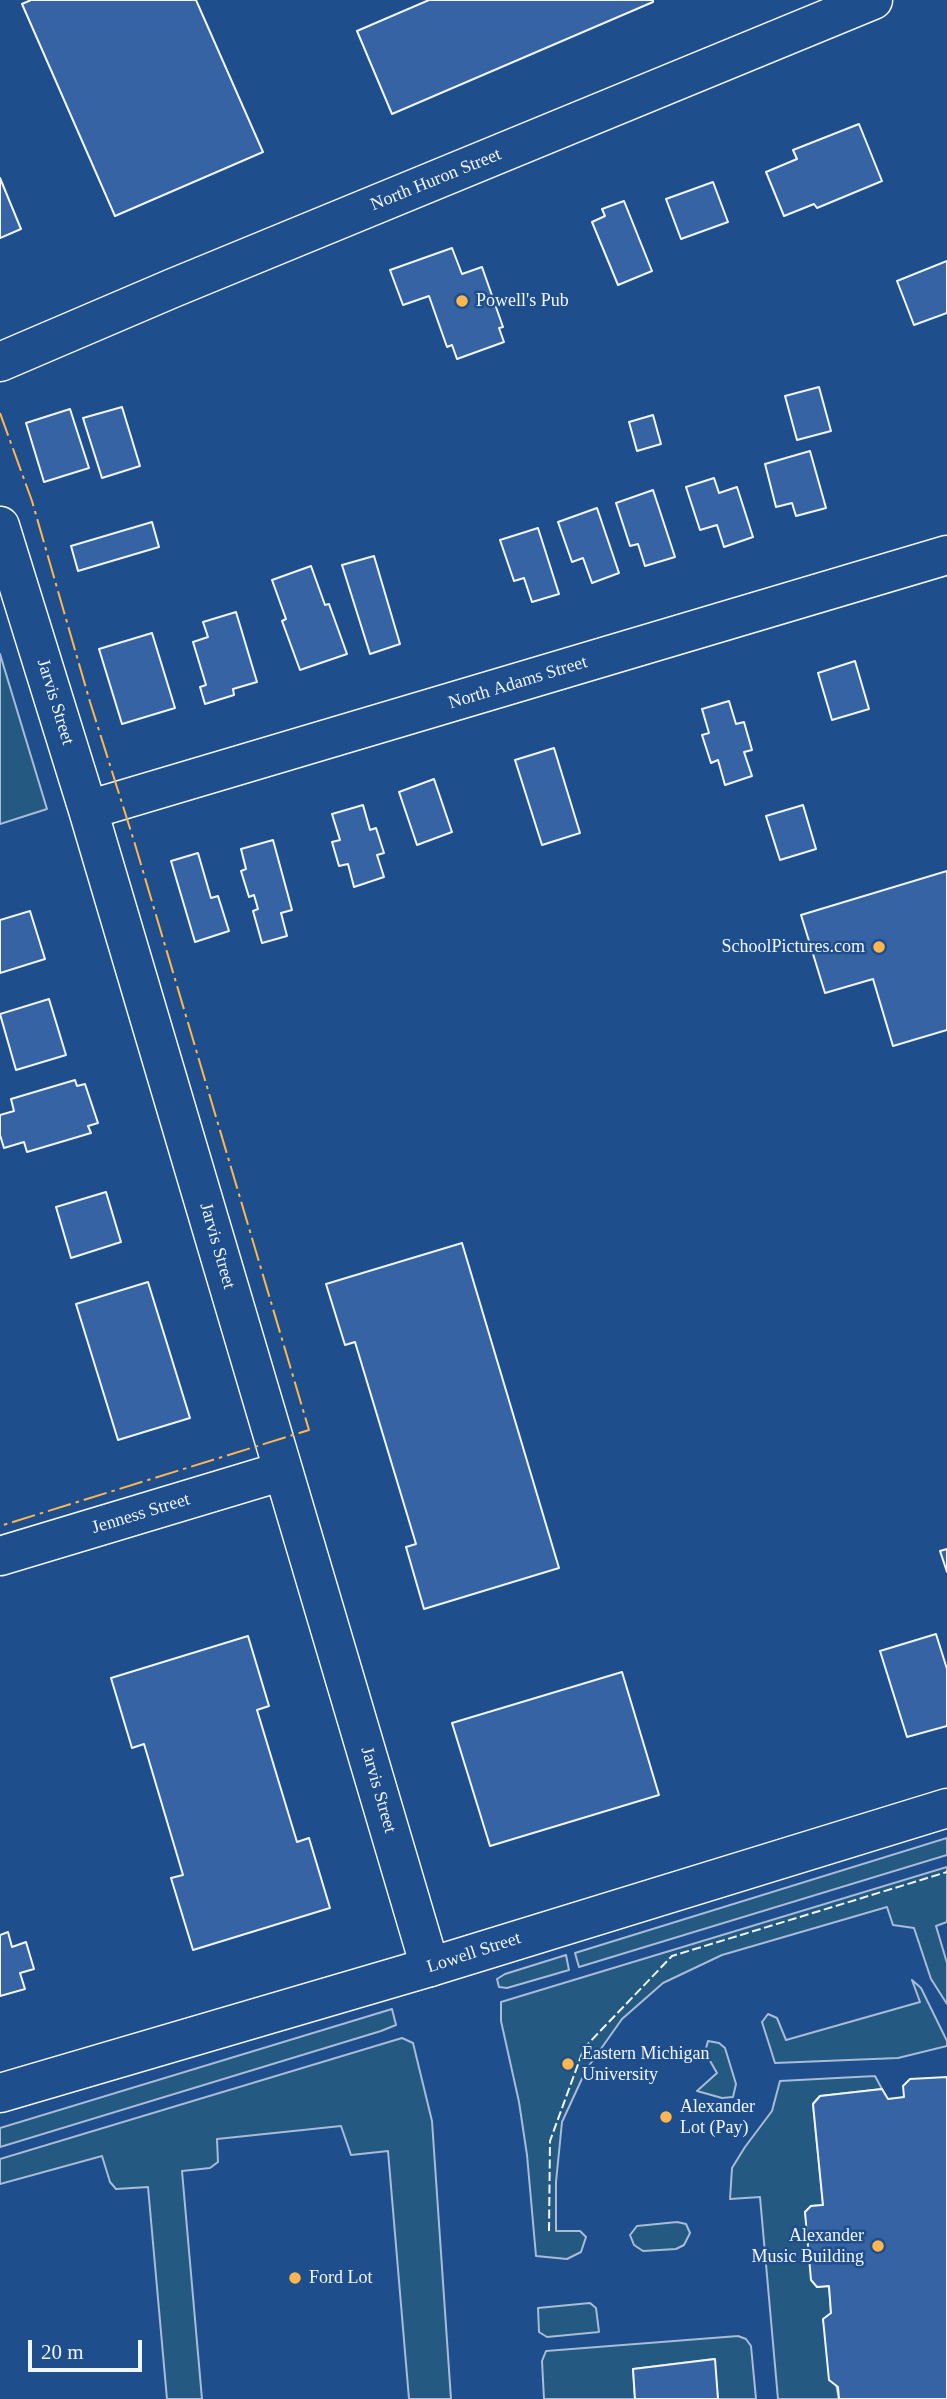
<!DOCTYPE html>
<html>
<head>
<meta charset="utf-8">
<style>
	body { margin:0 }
	#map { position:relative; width:947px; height:2399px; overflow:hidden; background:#1f4e8c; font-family:Georgia,serif }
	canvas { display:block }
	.scale { position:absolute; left:28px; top:2340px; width:114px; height:32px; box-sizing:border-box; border:4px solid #f2f6ff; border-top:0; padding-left:9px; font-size:21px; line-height:24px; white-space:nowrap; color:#f2f6ff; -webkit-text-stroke:5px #1f4e8c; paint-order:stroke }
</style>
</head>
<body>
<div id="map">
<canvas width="947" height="2399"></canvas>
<div class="scale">20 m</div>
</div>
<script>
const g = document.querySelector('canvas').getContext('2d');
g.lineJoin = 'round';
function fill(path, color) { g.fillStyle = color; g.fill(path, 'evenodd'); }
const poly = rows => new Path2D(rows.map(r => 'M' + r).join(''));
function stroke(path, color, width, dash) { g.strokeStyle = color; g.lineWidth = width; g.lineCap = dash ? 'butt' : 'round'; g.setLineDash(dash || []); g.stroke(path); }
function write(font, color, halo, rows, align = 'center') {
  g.font = font + ' Georgia,serif'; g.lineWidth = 5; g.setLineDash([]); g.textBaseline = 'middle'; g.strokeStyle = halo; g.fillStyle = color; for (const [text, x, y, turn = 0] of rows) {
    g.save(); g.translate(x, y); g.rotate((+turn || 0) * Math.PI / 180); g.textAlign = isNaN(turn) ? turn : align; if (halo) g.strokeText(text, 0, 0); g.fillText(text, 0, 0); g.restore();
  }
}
const green = poly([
	[0,654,47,809,0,824,0,654],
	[947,1838,947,1855,579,1967,575,1953,947,1838],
	[947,1867,947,1922,936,1926,947,1963,947,2004,931,1979,914,1928,893,1925,887,1907,722,1955,663,1983,622,2019,586,2070,562,2122,556,2182,556,2231,580,2231,586,2237,581,2252,567,2259,536,2256,527,2155,519,2102,501,2021,501,2002,947,1867],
	[566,1955,569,1970,507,1988,499,1987,497,1979,505,1974,566,1955],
	[912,1980,921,1988,947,2041,947,2046,898,2058,775,2063,762,2022,768,2014,777,2018,786,2040,920,2002,912,1980],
	[392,2009,396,2025,381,2031,0,2147,0,2128,392,2009],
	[402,2038,413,2043,432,2121,451,2399,409,2399,388,2151,351,2155,341,2126,217,2139,218,2162,210,2168,182,2171,202,2399,167,2399,148,2187,116,2189,110,2182,102,2156,0,2184,0,2159,402,2038],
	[708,2041,719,2043,725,2048,736,2084,733,2097,722,2098,697,2091,717,2073,705,2052,708,2041],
	[875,2076,882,2089,820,2096,813,2104,823,2205,811,2206,805,2212,817,2287,829,2286,831,2313,823,2320,839,2399,778,2399,760,2197,730,2199,732,2168,745,2147,772,2111,780,2081,875,2076],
	[677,2222,686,2224,690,2233,684,2245,676,2249,643,2251,634,2245,630,2235,637,2226,677,2222],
	[590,2303,596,2308,599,2332,547,2337,539,2332,538,2308,590,2303],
	[738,2336,746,2339,751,2346,756,2399,718,2399,714,2359,633,2369,635,2399,544,2399,542,2361,546,2351,738,2336]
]);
const building = poly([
	[31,0,196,0,263,152,115,216,22,4,31,0],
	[429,0,653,0,653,2,392,114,357,31,429,0],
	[859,124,882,181,817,208,814,204,784,216,766,172,797,159,793,150,859,124],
	[0,178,21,229,0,238,0,178],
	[713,182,728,222,681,239,666,199,713,182],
	[624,201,652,271,618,285,592,222,605,216,602,209,624,201],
	[452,248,462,274,482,267,503,327,499,328,504,342,457,359,452,345,447,347,429,296,403,305,390,270,452,248],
	[947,261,947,313,914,325,897,281,947,261],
	[819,387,831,431,797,440,785,396,819,387],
	[122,407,140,466,102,478,83,418,122,407],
	[70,409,89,468,44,482,26,423,70,409],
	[653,415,661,444,637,451,629,422,653,415],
	[810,451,826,508,796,516,792,503,776,507,765,464,810,451],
	[714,478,719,493,737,487,753,537,724,547,717,525,700,530,686,487,714,478],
	[653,490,675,557,645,566,638,544,630,546,616,503,653,490],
	[597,508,619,573,592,583,583,558,572,562,558,522,597,508],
	[152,522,159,547,78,571,71,546,152,522],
	[538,528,559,594,532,602,524,578,514,581,500,540,538,528],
	[374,556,400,644,370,654,342,565,374,556],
	[311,566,325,605,329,604,347,654,300,670,282,621,286,619,272,580,311,566],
	[236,612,257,682,233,689,234,695,205,704,200,687,206,685,193,642,208,637,203,622,236,612],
	[152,633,175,708,122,724,99,649,152,633],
	[855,661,869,709,832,720,818,673,855,661],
	[729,701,736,724,744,722,752,750,744,752,752,776,725,785,718,760,711,763,702,735,709,733,702,709,729,701],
	[554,748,580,833,542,845,515,760,554,748],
	[434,779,452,832,417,845,399,792,434,779],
	[363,805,370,830,376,828,384,853,377,855,384,877,354,887,348,864,339,866,332,842,340,840,332,814,363,805],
	[803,805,816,849,780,860,766,816,803,805],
	[273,840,292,910,281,913,287,936,262,943,253,911,258,909,254,895,249,897,241,871,246,869,241,849,273,840],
	[198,853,211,898,218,896,229,931,195,942,171,861,198,853],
	[947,871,947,1030,893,1046,873,979,825,993,801,915,947,871],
	[30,911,45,959,0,973,0,920,30,911],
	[49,999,66,1055,16,1070,0,1014,49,999],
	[75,1080,77,1086,85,1084,98,1123,88,1126,91,1133,27,1152,24,1142,4,1148,0,1135,0,1115,14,1111,11,1099,75,1080],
	[106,1192,121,1242,71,1258,56,1207,106,1192],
	[462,1243,559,1568,424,1609,406,1547,416,1544,355,1342,345,1345,326,1284,462,1243],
	[148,1282,190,1418,118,1440,76,1304,148,1282],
	[947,1549,947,1572,940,1551,947,1549],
	[936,1634,947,1669,947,1726,907,1737,880,1651,936,1634],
	[248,1636,269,1706,257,1710,297,1842,309,1838,330,1908,193,1950,171,1878,183,1875,144,1744,132,1748,111,1678,248,1636],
	[622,1672,659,1795,490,1846,452,1723,622,1672],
	[8,1932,12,1947,26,1942,34,1969,20,1973,25,1989,0,1996,0,1935,8,1932],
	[947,2077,947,2399,839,2399,838,2387,829,2380,823,2319,831,2313,829,2286,817,2287,811,2280,805,2212,811,2206,823,2205,813,2104,820,2096,882,2089,888,2099,904,2097,903,2086,910,2079,947,2077],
	[715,2359,718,2399,635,2399,633,2369,715,2359]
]);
const minor = poly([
	[0,526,88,810,430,1967],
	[88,810,947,555],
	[0,1556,283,1471]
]);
const major = poly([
	[0,362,173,288,873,0],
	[0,2093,430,1967,947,1808]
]);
const fence = poly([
	[549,2231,550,2141,584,2048,672,1956,947,1872]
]);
const power = poly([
	[0,413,32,501,90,702,134,841,309,1430,0,1526]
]);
const markers = [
	[462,301,7,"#ffb74d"],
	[879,947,7,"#ffb74d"],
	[568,2064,7,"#ffb74d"],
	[666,2117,7,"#ffb74d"],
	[878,2246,7,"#ffb74d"],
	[295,2278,7,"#ffb74d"]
];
const streetNames = [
	["North Huron Street",436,180,-22],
	["North Adams Street",518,683,-17],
	["Jarvis Street",55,702,73],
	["Jarvis Street",217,1246,74],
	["Jenness Street",141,1514,-17],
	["Jarvis Street",378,1790,74],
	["Lowell Street",474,1953,-18]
];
const poiNames = [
	["Powell's Pub",476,301],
	["SchoolPictures.com",865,947,"right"],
	["Eastern Michigan",582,2054],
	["University",582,2075],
	["Alexander",680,2107],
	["Lot (Pay)",680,2128],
	["Alexander",864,2236,"right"],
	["Music Building",864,2257,"right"],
	["Ford Lot",309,2278]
];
fill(green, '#245a82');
stroke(green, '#a8bbd7', 2);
fill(building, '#3563a3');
stroke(building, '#f2f6ff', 2);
stroke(minor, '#f2f6ff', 41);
stroke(major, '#f2f6ff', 41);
stroke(minor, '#1f4e8c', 38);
stroke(major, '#1f4e8c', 38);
stroke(fence, '#f2f6ff', 2, [9, 3.5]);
stroke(power, '#ffb74d', 2, [24, 5, 3.5, 5]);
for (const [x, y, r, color] of markers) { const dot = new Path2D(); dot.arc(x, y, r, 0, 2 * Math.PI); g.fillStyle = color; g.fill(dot); stroke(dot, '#1f4e8c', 2.5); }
write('18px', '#f2f6ff', '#1f4e8c', streetNames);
write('18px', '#f2f6ff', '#1f4e8c', poiNames, 'left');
</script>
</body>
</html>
